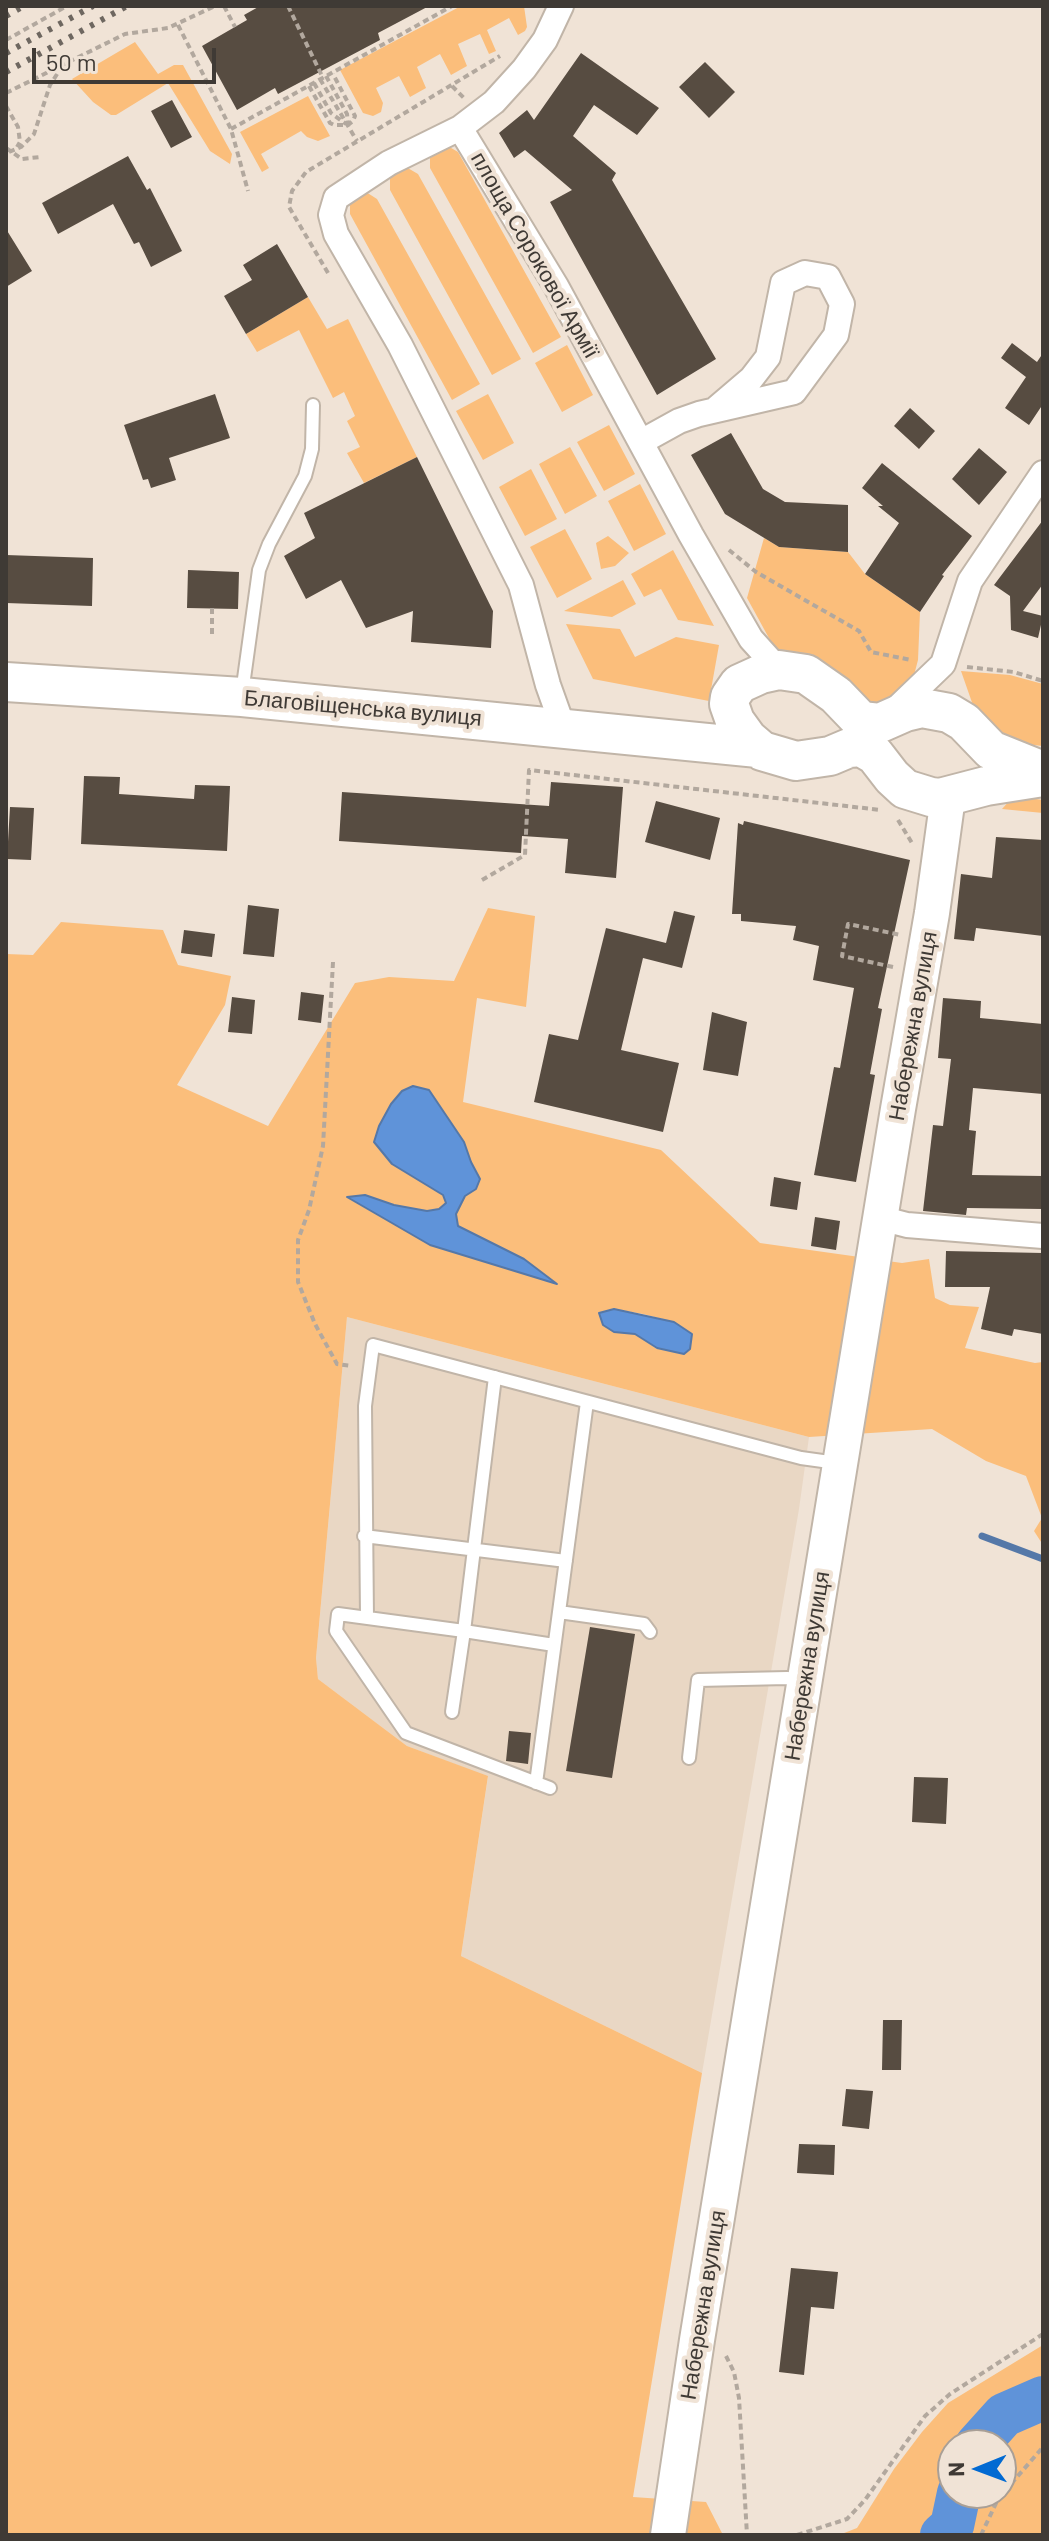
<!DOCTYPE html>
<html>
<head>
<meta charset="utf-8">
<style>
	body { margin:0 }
	#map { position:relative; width:1049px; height:2541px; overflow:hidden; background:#f0e3d6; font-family:Barlow,sans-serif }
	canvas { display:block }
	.frame { position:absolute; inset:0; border:8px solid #3f3a35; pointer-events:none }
	.north { position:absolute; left:937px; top:2429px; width:80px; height:80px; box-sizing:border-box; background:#f0e3d6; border:2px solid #a99f96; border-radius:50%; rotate:269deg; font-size:22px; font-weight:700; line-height:32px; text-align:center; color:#3f3a35 }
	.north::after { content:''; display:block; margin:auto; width:28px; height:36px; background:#026ad2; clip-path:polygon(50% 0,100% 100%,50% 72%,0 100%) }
	.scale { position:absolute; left:32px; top:48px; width:184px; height:36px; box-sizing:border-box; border:4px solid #3f3a35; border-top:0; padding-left:10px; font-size:24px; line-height:28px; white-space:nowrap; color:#3f3a35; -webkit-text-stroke:6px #f0e3d6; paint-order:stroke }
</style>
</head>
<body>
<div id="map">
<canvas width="1049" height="2541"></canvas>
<div class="frame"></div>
<div class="north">N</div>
<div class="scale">50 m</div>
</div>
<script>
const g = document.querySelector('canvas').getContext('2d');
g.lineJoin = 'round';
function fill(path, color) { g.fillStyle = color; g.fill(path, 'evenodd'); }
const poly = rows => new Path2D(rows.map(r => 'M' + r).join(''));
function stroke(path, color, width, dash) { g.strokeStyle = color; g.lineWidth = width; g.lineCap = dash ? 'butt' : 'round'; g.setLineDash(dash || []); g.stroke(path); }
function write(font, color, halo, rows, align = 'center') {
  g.font = font + ' Barlow,sans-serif'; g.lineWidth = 8; g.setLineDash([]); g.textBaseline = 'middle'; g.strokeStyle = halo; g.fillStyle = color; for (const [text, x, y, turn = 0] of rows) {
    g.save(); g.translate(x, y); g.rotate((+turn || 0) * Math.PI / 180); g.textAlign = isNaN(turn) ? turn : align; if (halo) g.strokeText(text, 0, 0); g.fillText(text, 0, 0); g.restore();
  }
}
const built = poly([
	[347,1317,809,1437,799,1509,702,2073,461,1956,488,1777,407,1746,318,1679,316,1658]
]);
const green = poly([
	[461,6,524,6,527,27,525,31,518,35,509,18,487,30,496,51,489,54,480,34,458,44,467,66,451,75,440,54,417,67,426,88,410,97,399,76,376,88,383,103,381,112,373,116,363,113,340,70],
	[135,42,158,74,174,65,183,65,232,154,230,164,210,151,168,83,116,115,111,115,93,102,72,79],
	[308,96,330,136,318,141,307,137,301,131,261,154,269,168,262,172,240,132],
	[446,145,458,152,561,337,533,353,430,168,430,152],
	[406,167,418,174,521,359,492,375,390,190,390,174],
	[366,192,377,199,480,384,452,400,350,214,350,199],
	[308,297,327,329,348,319,417,457,364,483,347,453,360,447,347,421,355,416,344,392,333,398,299,330,257,352,246,334],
	[567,345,593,395,562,412,535,363],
	[488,394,514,443,483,460,456,411],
	[609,425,635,474,604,491,577,442],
	[570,447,597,496,565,514,539,464],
	[531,469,557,519,525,536,499,487],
	[640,484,666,534,634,551,608,501],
	[565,529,592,579,557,598,530,547],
	[608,536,629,553,615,566,601,569,596,543],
	[764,538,779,547,848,552,865,574,920,612,918,660,908,698,882,722,787,671,747,598],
	[673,550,714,626,678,620,661,589,644,597,631,574],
	[623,580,636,604,612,617,564,611],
	[566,624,620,629,635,657,676,637,719,645,709,701,593,679],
	[961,671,1010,675,1043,684,1043,746,996,741,975,711],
	[1023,797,1043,800,1043,813,1002,809,1011,799],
	[488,908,535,916,526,1007,477,998,463,1102,661,1150,760,1243,902,1263,929,1259,935,1298,950,1305,979,1307,965,1348,1035,1363,1043,1362,1043,1545,1034,1531,1042,1518,1026,1476,986,1461,932,1429,809,1437,347,1317,316,1658,318,1679,407,1746,488,1776,461,1956,702,2073,633,2497,706,2502,723,2535,6,2535,6,954,33,955,61,922,163,930,178,965,231,976,225,1005,177,1085,268,1126,355,983,389,977,454,981],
	[429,1090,464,1142,471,1162,480,1179,476,1189,465,1195,456,1214,458,1226,524,1259,553,1283,430,1245,348,1198,365,1195,394,1205,427,1211,439,1209,446,1203,444,1195,429,1184],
	[614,1309,643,1314,674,1322,657,1349,635,1334,614,1332],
	[1043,2345,1043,2535,839,2535,857,2528,894,2469,922,2432,948,2403],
	[953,2445,1001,2445,1001,2493,953,2493]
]);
const water = poly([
	[413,1086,429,1090,464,1142,471,1162,480,1179,476,1189,465,1196,456,1214,458,1226,524,1259,557,1284,430,1245,347,1197,365,1195,394,1205,427,1211,439,1209,446,1203,443,1195,392,1164,374,1142,379,1126,391,1104,402,1091,413,1086],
	[614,1309,674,1322,692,1334,690,1349,684,1354,657,1348,635,1334,614,1332,603,1325,599,1313,614,1309]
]);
const stream = poly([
	[982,1536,1043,1559]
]);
const river = poly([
	[977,2445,1004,2415,1043,2398],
	[942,2535,952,2526,959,2493]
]);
const building = poly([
	[260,6,429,6,378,33,380,40,278,94,275,88,237,110,202,46,247,20,244,15],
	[581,53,659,108,637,135,594,105,573,136,616,173,612,180,716,359,657,395,550,202,572,190,525,150,514,158,499,133,527,110,534,120],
	[705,62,735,92,709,118,679,87],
	[172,100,192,137,171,148,151,111],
	[128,156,147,190,150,188,182,251,151,267,139,242,134,244,113,204,58,234,42,203],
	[6,229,32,271,6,287],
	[277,244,308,297,246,334,224,296,252,280,243,265],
	[1012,343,1037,362,1043,353,1043,404,1029,425,1005,408,1026,377,1001,358],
	[215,394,230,438,169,458,176,480,151,488,148,479,143,480,124,425],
	[910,408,935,431,919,449,894,426],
	[731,433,763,489,785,502,848,505,848,552,779,547,725,514,691,455],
	[979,448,1007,472,979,505,952,479],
	[417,457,493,611,491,648,411,642,413,611,366,628,341,580,306,599,284,556,315,538,304,513],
	[882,463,972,536,942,575,944,576,920,612,865,574,899,523,878,506,883,506,862,488],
	[1043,520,1043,584,1023,611,1043,616,1038,638,1011,630,1010,596,994,585],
	[6,555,93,558,92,606,6,603],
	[188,570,239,572,238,609,187,608],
	[84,776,120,777,119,794,194,799,195,785,230,786,227,851,81,844],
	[551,782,623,787,616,878,565,873,568,839,522,836,521,853,339,841,342,792,549,806],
	[656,801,720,818,710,860,645,842],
	[10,807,34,808,31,860,7,859],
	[744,821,910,860,878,1008,882,1009,870,1074,875,1075,856,1182,814,1175,834,1067,840,1068,854,988,813,980,819,946,793,940,796,926,741,921,741,914,732,914,738,823,743,825],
	[996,837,1043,840,1043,936,976,928,974,941,954,939,961,874,992,878],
	[248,905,279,909,274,957,243,954],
	[674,911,695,916,682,968,643,958,621,1050,679,1063,663,1132,534,1102,549,1034,578,1040,606,928,666,943],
	[184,930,215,934,212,957,181,953],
	[301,992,324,995,321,1023,298,1020],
	[232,997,255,1000,252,1034,228,1032],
	[943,998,981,1001,980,1018,1043,1024,1043,1094,973,1088,969,1130,976,1131,972,1175,1043,1176,1043,1209,967,1208,966,1215,923,1211,933,1125,943,1126,951,1059,938,1058],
	[712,1012,747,1022,738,1076,703,1070],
	[774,1177,801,1182,797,1210,770,1206],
	[815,1217,840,1221,836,1250,811,1246],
	[946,1251,1043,1253,1043,1334,1014,1329,1012,1336,981,1329,990,1287,945,1287],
	[590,1627,635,1634,612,1778,566,1771],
	[509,1731,531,1733,528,1764,506,1761],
	[914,1777,948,1778,946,1824,912,1822],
	[883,2020,902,2020,901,2070,882,2070],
	[846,2089,873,2091,869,2129,842,2126],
	[799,2144,835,2145,834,2175,797,2173],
	[791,2268,838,2272,834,2309,811,2307,804,2375,779,2372]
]);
const path = poly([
	[224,6,235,27],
	[288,6,323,78],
	[178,25,231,129,248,191],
	[6,40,67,6],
	[326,76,347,114,348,124],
	[320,79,357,141],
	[314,83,331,113,346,124],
	[309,86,330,123,334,125,348,125,353,121,355,116,333,74],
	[452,86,464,98],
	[6,93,125,34,168,28,215,6],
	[6,106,18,127,20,142,17,147],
	[231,129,452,6],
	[6,148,22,159,40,157],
	[9,152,21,147,34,134,50,85,61,68],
	[328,273,289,207,292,191,306,172,500,56],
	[729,550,756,572,859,631,871,652,911,660],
	[212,634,212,608],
	[967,667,1014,672,1043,681],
	[898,820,912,843],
	[482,880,525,855,529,770,881,810],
	[333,962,323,1146,309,1210,298,1240,298,1282,315,1324,337,1364,352,1366],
	[893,967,842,956,848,924,901,935],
	[726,2356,734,2372,739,2398,747,2535],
	[797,2535,847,2519,865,2500,925,2416,950,2394,1043,2334],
	[981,2535,998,2499,1043,2447]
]);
const service = poly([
	[242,693,259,570,269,544,305,476,312,449,313,405],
	[495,1377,464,1631,338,1614,336,1631,406,1733,550,1788],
	[364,1536,566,1561],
	[559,1612,587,1402],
	[367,1618,365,1406,373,1345,801,1458,837,1463],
	[452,1712,464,1631,554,1645],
	[689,1758,698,1680,787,1678,804,1681],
	[536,1783,559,1612,644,1624,650,1632]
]);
const minor = poly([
	[561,6,545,40,524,69,494,102,460,128,389,163,336,198,331,215,336,234,400,345,521,585,548,685,563,727],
	[460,128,556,286,691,535,751,639,779,670],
	[641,442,679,421,699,414,794,392,836,335,842,304,828,277,805,273,783,283,768,357,751,379,717,408],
	[894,711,943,664,970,581,1043,473],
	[880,1218,907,1225,1043,1236]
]);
const secondary = poly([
	[668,2535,697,2340,898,1109,932,913,948,797]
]);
const primary = poly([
	[6,682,242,697,758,748],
	[1043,771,991,750,964,722,949,713,922,708,905,712,880,723,861,721,836,695,806,674,779,670,761,674,739,684,730,697,729,704,735,721,748,739,762,751,796,761,830,756,849,748,861,747,875,755,892,777,905,789,931,797,940,798,986,786,1043,777]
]);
const rail = poly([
	[6,16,24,6],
	[6,53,93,6],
	[6,72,127,6]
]);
const streetNames = [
	["площа Сорокової Армії",535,255,60],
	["Благовіщенська вулиця",363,708,5],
	["Набережна вулиця",913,1026,-80],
	["Набережна вулиця",807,1666,-81],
	["Набережна вулиця",703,2305,-81]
];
fill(built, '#e9d7c4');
fill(green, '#fbbe7b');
fill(water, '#5f93d9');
stroke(water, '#5578a8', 2);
stroke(stream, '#5578a8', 7);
stroke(river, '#5f93d9', 44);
fill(building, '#574c41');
stroke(service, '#c1b5a8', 16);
stroke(minor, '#c1b5a8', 28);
stroke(secondary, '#c1b5a8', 38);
stroke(primary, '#c1b5a8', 42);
stroke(path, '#b2a89e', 4, [6, 4]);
stroke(service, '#fff', 12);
stroke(minor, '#fff', 24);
stroke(secondary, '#fff', 34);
stroke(primary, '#fff', 38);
stroke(rail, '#6e6760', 6, [4, 8]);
write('22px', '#3f3a35', '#f0e3d6', streetNames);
</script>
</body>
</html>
